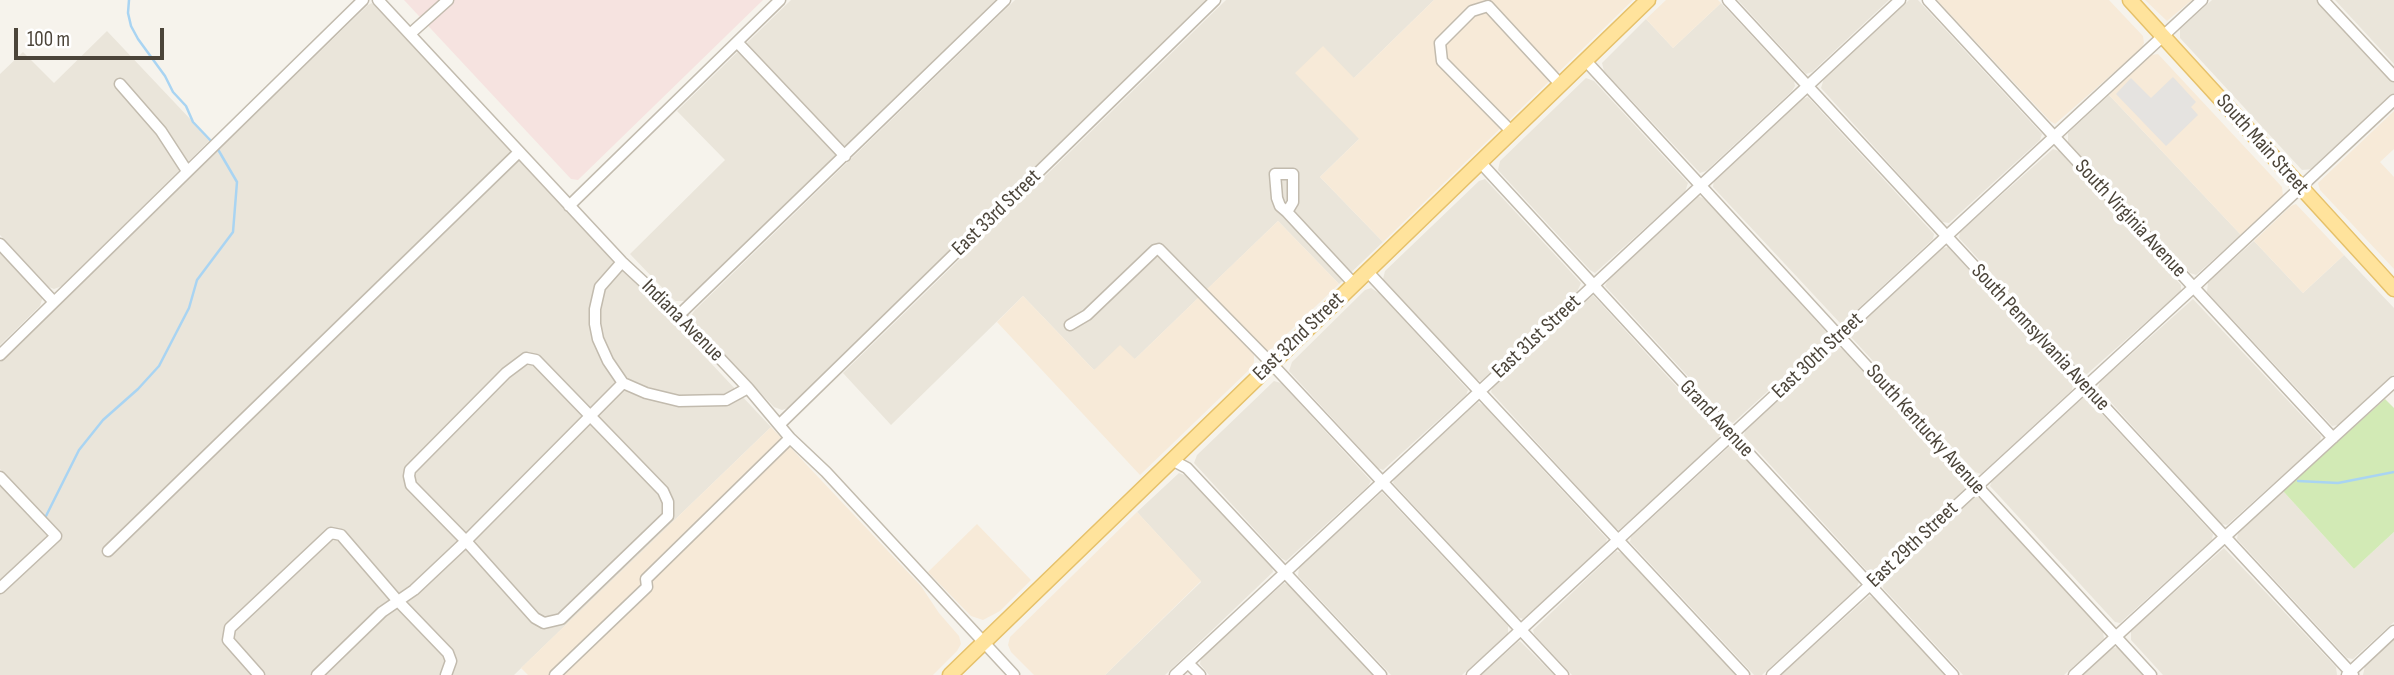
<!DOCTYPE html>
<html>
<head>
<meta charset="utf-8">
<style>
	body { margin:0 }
	#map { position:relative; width:2394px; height:675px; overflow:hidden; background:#f6f3ec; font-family:"Sofia Sans Condensed",sans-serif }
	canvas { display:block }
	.scale { position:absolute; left:14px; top:28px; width:150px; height:32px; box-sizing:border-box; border:4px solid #4b4439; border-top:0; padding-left:9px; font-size:21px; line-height:24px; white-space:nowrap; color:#4b4439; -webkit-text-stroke:5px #fff; paint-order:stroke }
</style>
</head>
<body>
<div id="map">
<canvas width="2394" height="675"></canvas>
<div class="scale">100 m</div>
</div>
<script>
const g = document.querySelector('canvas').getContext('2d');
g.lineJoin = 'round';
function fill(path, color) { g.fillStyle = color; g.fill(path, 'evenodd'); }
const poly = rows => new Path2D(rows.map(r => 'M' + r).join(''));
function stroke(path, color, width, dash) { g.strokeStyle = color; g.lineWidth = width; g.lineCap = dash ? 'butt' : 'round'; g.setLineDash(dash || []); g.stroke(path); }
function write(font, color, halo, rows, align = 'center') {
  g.font = font + ' "Sofia Sans Condensed",sans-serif'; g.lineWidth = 7; g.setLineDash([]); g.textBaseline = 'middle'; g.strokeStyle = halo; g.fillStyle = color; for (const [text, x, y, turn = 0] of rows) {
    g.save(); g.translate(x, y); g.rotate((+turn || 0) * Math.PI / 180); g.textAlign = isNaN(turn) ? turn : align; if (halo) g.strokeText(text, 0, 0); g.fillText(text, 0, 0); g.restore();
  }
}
const residential = poly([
	[791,0,996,0,686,301,675,301,630,254,725,160,677,111],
	[1015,0,1210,0,791,407,782,410,774,407,693,321,692,314,695,310],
	[1226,0,1434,0,1354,78,1359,139,1320,177,1383,242,1339,284,1278,221,1134,360,1094,370,1023,296,891,425,843,373],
	[1738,0,1889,0,1812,72,1806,74],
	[1909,0,1918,0,2042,134,2040,140,1949,223,1942,222,1821,88,1824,78],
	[2212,0,2317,0,2394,83,2394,93,2313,169,2302,170,2180,38,2180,29],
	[2335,0,2394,0,2394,64],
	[372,3,771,427,514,675,0,675,0,486,46,535,55,527,0,469,0,362,368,5],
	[1721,3,1794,81,1795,86,1792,91,1706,171,1700,173,1604,71,1602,63,1646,19,1673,48],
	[107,31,210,140,62,286,54,289,49,287,0,235,0,74,23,52,54,83],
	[1586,78,1594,81,1688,183,1685,192,1595,273,1590,270,1498,170,1500,161],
	[2109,95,2241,235,2196,275,2190,273,2068,142,2068,133],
	[1808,97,1934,234,1933,239,1845,321,1840,323,1713,187,1714,180,1800,100],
	[2053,149,2059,151,2181,285,2181,291,2087,374,2082,372,1959,238,1960,232],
	[1485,179,1581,283,1577,292,1481,381,1475,379,1383,279,1385,271,1479,181],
	[1698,196,1705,199,1827,333,1825,339,1733,423,1728,420,1605,286,1608,280],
	[2254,241,2303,293,2344,255,2394,308,2394,374,2338,425,2332,426,2207,292,2208,282],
	[1948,247,2073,384,2072,390,1981,474,1975,472,1851,337,1852,331,1943,248],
	[0,251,43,296,40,306,0,345],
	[1371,288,1379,293,1468,390,1466,395,1383,470,1378,468,1289,371,1292,362,1365,290],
	[1593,295,1720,434,1718,440,1619,530,1615,528,1491,392,1493,386],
	[2193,299,2321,436,2320,442,2227,525,2221,524,2098,388,2100,382],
	[1836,347,1842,349,1966,483,1965,489,1873,571,1866,570,1744,436,1745,430],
	[1274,381,1281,383,1371,481,1368,486,1286,561,1281,558,1194,463,1197,455],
	[2083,398,2089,400,2213,534,2212,540,2120,623,2115,622,1990,486,1992,481],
	[1478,402,1483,405,1607,539,1605,545,1523,619,1517,617,1393,483,1394,479],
	[1730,446,1736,448,1859,582,1857,588,1762,675,1754,675,1630,542,1631,537],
	[1179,473,1187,476,1272,567,1273,572,1165,675,1105,675,1201,582,1137,512],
	[2283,491,2354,569,2394,532,2394,622,2353,659,2347,658,2237,539,2238,533],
	[1382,492,1508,626,1508,634,1462,675,1391,675,1298,576,1299,567],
	[1977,497,1982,499,2103,631,2104,639,2064,675,1963,675,1883,588,1884,580,1974,498],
	[2224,548,2336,667,2337,675,2163,675,2131,640,2131,631],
	[1616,551,1622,553,1736,675,1572,675,1534,634,1533,630],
	[1284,583,1289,585,1373,675,1209,675,1200,664,1201,658],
	[1869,596,1875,598,1946,675,1781,675],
	[2394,639,2394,675,2363,675,2365,666],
	[1520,641,1554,675,1481,675,1518,642],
	[2118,647,2146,675,2082,675,2112,648]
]);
const commercial = poly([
	[1434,0,1633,0,1383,242,1320,177,1359,139,1295,73,1323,46,1354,78],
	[1666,0,1718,0,1721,3,1673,48,1646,19],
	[1937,0,2109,0,2143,36,2144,43,2141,49,2055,124,2050,121],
	[2145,0,2192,0,2167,21],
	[2158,54,2282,187,2283,196,2241,235,2109,95,2151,55],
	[2394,111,2394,149,2380,162,2394,177,2394,269,2320,190,2318,183],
	[2296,204,2344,255,2303,293,2254,241,2291,206],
	[1278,221,1339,284,1268,352,1264,352,1205,291],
	[1023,296,1094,370,1120,345,1135,359,1199,297,1254,355,1254,362,1251,368,1140,475,997,322],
	[771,427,921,586,939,613,959,636,961,644,957,651,933,675,528,675,521,668],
	[1137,512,1201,581,1105,675,1034,675,1011,652,1008,645,1010,637],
	[977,524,1031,580,1000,611,983,620,971,616,928,572]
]);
const medical = poly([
	[404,0,763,0,578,180,571,179]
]);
const green = poly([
	[2385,399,2394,408,2394,532,2354,569,2283,491]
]);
const parking = poly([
	[2173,77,2196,102,2191,107,2198,115,2166,146,2116,94,2131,78,2151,98]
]);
const stream = poly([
	[129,0,128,13,131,26,138,39,165,76,173,92,186,106,193,122,212,142],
	[2298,481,2338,483,2394,472],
	[44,520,79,450,103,420,138,389,159,366,189,308,197,280,233,232,237,182,216,146]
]);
const minor = poly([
	[378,0,622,262,679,315,748,388,790,438,826,472,1014,675],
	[1728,0,2353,675],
	[1928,0,2333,438],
	[2323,0,2394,76],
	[410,34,448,0],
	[737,42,845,156],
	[1586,61,2151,675],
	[120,84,161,131,187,171],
	[1512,132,1442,61,1440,43,1472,11,1488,6,1561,85],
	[1480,162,1953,675],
	[1275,174,1293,174,1293,202,1287,212,1280,206,1277,198,1275,174],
	[569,206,780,0],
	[1287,212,1354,284],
	[0,244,54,302],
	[622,262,600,287,595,309,595,324,598,339,608,361,623,383,646,393,679,401,726,400,748,388],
	[1367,271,1744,675],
	[679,315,1005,0],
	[1070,325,1087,315,1155,250,1159,249,1271,363,1563,675],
	[0,355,363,0],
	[526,358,536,360,663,491,668,502,668,516,561,619,544,623,535,618,466,541,411,485,409,476,410,470,506,373,526,358],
	[779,425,1215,0],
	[1172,460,1187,468,1381,675],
	[0,477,56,536,0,588],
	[108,551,519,152],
	[1188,663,1200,675],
	[259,675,228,640,230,628,331,533,341,535,397,600,448,653,451,661,446,675],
	[317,675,382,612,414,590,466,541,623,383],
	[555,675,647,587,646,579,790,438],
	[1175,675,1900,0],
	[1472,675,2202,0],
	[1772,675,2194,287,2394,100],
	[2074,675,2394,382],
	[2347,675,2394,631]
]);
const major = poly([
	[2130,0,2394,289],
	[950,675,1648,0]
]);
const streetNames = [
	["South Main Street",2262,145,48],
	["East 33rd Street",997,213,-44],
	["South Virginia Avenue",2130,219,47],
	["Indiana Avenue",682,321,45],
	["East 32nd Street",1299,337,-44],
	["East 31st Street",1537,337,-43],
	["South Pennsylvania Avenue",2040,338,47],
	["East 30th Street",1818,356,-43],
	["Grand Avenue",1716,419,47],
	["South Kentucky Avenue",1925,430,48],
	["East 29th Street",1913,545,-43]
];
fill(residential, '#eae5da');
fill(commercial, '#f7ead8');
fill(medical, '#f6e3e0');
fill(green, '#d2eab5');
fill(parking, '#e5e3e0');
stroke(stream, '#a9d4f2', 2.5);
stroke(minor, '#c2bbae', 13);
stroke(major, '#e6c16a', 17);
stroke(minor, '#fff', 10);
stroke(major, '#ffe39c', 14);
write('21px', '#4b4439', '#fff', streetNames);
</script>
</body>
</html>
